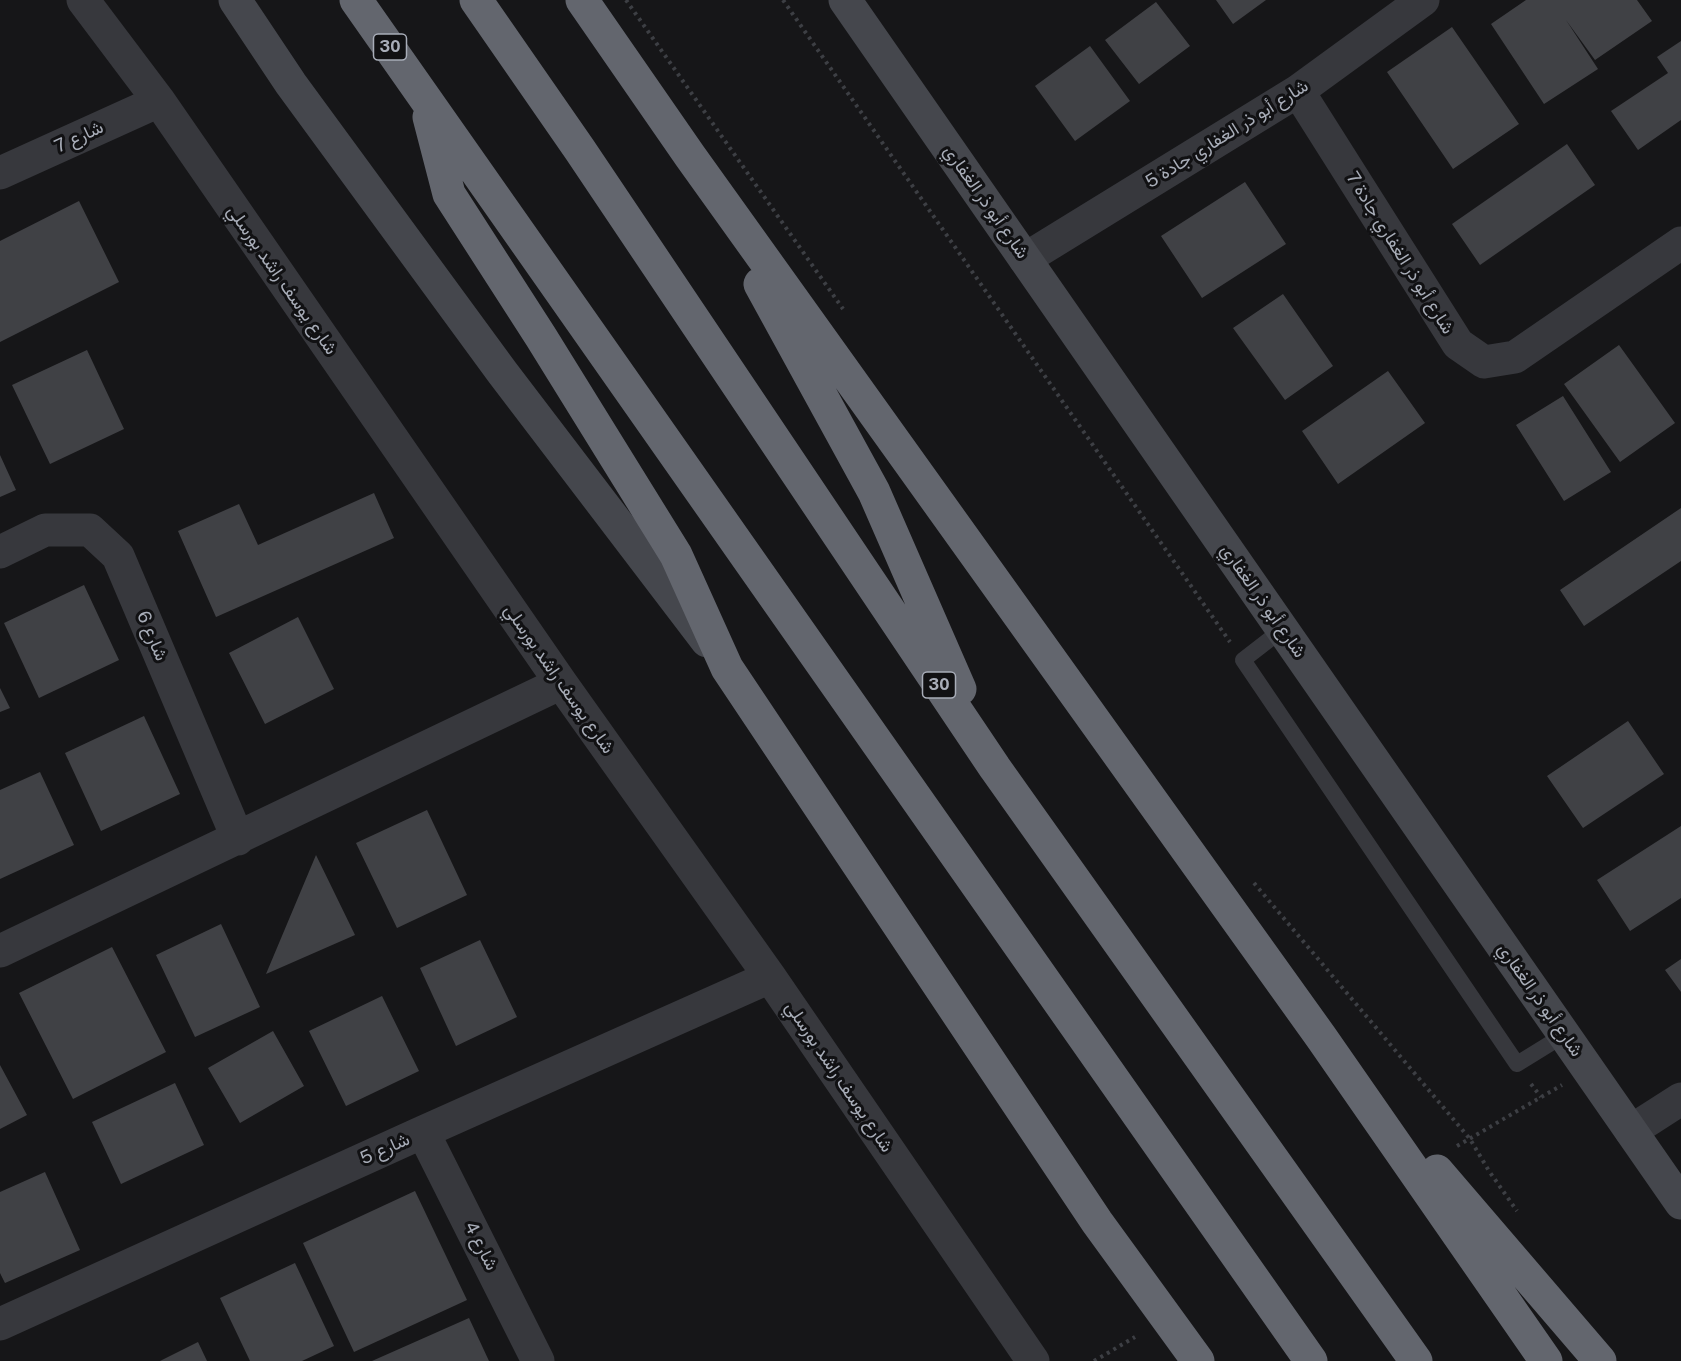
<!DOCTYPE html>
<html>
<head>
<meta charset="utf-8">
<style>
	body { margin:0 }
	canvas { display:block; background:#161618 }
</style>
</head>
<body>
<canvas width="1681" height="1361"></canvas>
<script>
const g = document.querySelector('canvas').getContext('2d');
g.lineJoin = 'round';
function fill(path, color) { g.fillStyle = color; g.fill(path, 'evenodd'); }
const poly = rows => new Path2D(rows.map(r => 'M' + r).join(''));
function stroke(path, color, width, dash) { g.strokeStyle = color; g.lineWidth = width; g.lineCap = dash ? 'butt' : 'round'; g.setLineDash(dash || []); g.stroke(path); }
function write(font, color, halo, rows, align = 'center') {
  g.font = font + ' "Public Sans",Vazirmatn,sans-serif'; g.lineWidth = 6; g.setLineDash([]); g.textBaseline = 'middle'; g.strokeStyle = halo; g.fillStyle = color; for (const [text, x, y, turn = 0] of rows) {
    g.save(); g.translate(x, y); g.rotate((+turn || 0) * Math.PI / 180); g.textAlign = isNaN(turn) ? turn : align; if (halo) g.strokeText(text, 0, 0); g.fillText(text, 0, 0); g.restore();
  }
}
const building = poly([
	[1216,0,1266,0,1233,24],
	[1526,0,1637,0,1652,21,1595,60,1566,20,1598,69,1544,104,1491,24],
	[1156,2,1190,46,1139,84,1105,40],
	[1452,27,1519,124,1453,169,1387,72],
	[1681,41,1681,120,1638,150,1611,111,1668,73,1657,57],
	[1090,46,1130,101,1075,141,1035,86],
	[1567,144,1595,185,1480,265,1452,224],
	[1245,182,1286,244,1202,298,1161,236],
	[79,201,119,282,0,342,0,241],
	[1283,294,1333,366,1285,400,1233,328],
	[1619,345,1675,423,1620,462,1564,384],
	[87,350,124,429,50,464,12,385],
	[1388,371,1425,423,1338,484,1302,431],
	[1563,396,1611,472,1564,501,1516,425],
	[0,455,16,490,0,497],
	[374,493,394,538,216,617,178,531,239,504,258,545],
	[1681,508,1681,561,1584,626,1560,590],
	[84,585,119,660,39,698,4,623],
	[298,617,334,689,265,724,229,653],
	[0,688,10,708,0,712],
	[144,716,180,794,101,831,65,753],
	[1628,721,1664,774,1583,828,1547,776],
	[40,772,74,845,0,879,0,790],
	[427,810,467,895,397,928,356,843],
	[1681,826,1681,898,1630,931,1597,880],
	[316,855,355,935,266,974],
	[221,924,260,1007,195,1037,156,955],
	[480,940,517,1017,456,1046,420,968],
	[112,947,166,1052,73,1099,19,993],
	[1681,959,1681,992,1665,970],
	[382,996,419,1071,346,1106,309,1031],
	[273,1031,304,1086,240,1123,208,1068],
	[0,1065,27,1115,0,1129],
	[175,1083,204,1145,121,1184,92,1122],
	[45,1172,80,1250,5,1283,0,1273,0,1192],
	[415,1191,467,1300,354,1352,303,1243],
	[295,1263,334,1346,302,1361,250,1361,220,1298],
	[469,1318,489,1361,372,1361],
	[198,1342,207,1361,160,1361]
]);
const path = poly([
	[626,0,843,309],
	[783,0,1230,642],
	[1254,883,1470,1139,1489,1171,1517,1211],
	[1531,1084,1541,1097],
	[1457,1146,1562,1085],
	[1094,1361,1135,1337]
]);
const lane = poly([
	[1283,629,1243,660,1517,1064,1564,1035]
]);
const street = poly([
	[83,0,159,101,561,683,770,977,1033,1361],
	[1298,91,1458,344,1484,362,1515,357,1681,243],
	[0,173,159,101],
	[1025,259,1298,91,1423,0],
	[0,552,45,530,90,530,118,556,238,839],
	[0,951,561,683],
	[1631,1131,1681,1099],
	[423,1132,538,1361],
	[0,1324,423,1132,770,977]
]);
const secondary = poly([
	[235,0,291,84,502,372,707,641],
	[845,0,1681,1203]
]);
const highway = poly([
	[356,0,1311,1361],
	[476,0,580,150,995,768,1416,1361],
	[582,0,690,156,1321,1037,1546,1361],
	[429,117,449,194,541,337,676,555,727,668,1097,1222,1198,1361],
	[760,284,874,492,960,689],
	[1437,1171,1600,1361]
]);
const shields = [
	[390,47,33],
	[939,685,33]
];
const shieldNames = [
	["30",390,47],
	["30",939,685]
];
const streetNames = [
	["شارع أبو ذر الغفاري جادة 5",1227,134,-32],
	["شارع 7",79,137,-25],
	["شارع أبو ذر الغفاري",986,202,55],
	["شارع أبو ذر الغفاري جادة 7",1400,253,58],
	["شارع يوسف راشد بورسلي",282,280,55],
	["شارع أبو ذر الغفاري",1263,601,55],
	["شارع 6",152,636,67],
	["شارع يوسف راشد بورسلي",559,679,55],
	["شارع أبو ذر الغفاري",1540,1000,55],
	["شارع يوسف راشد بورسلي",839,1077,56],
	["شارع 5",385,1149,-24],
	["شارع 4",481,1246,63]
];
fill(building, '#404145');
stroke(path, '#3d3f44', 4, [3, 4.5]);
stroke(lane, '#37383d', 16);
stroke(street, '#37383d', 33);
stroke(secondary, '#45474d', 33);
stroke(highway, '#63666e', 33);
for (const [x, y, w] of shields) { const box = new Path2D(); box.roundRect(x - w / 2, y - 13, w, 26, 4.5); g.fillStyle = '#111113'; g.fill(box); stroke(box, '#a8adb8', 1.5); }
write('bold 16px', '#a8adb8', null, shieldNames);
write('18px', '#a8adb8', '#111113', streetNames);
</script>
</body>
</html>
